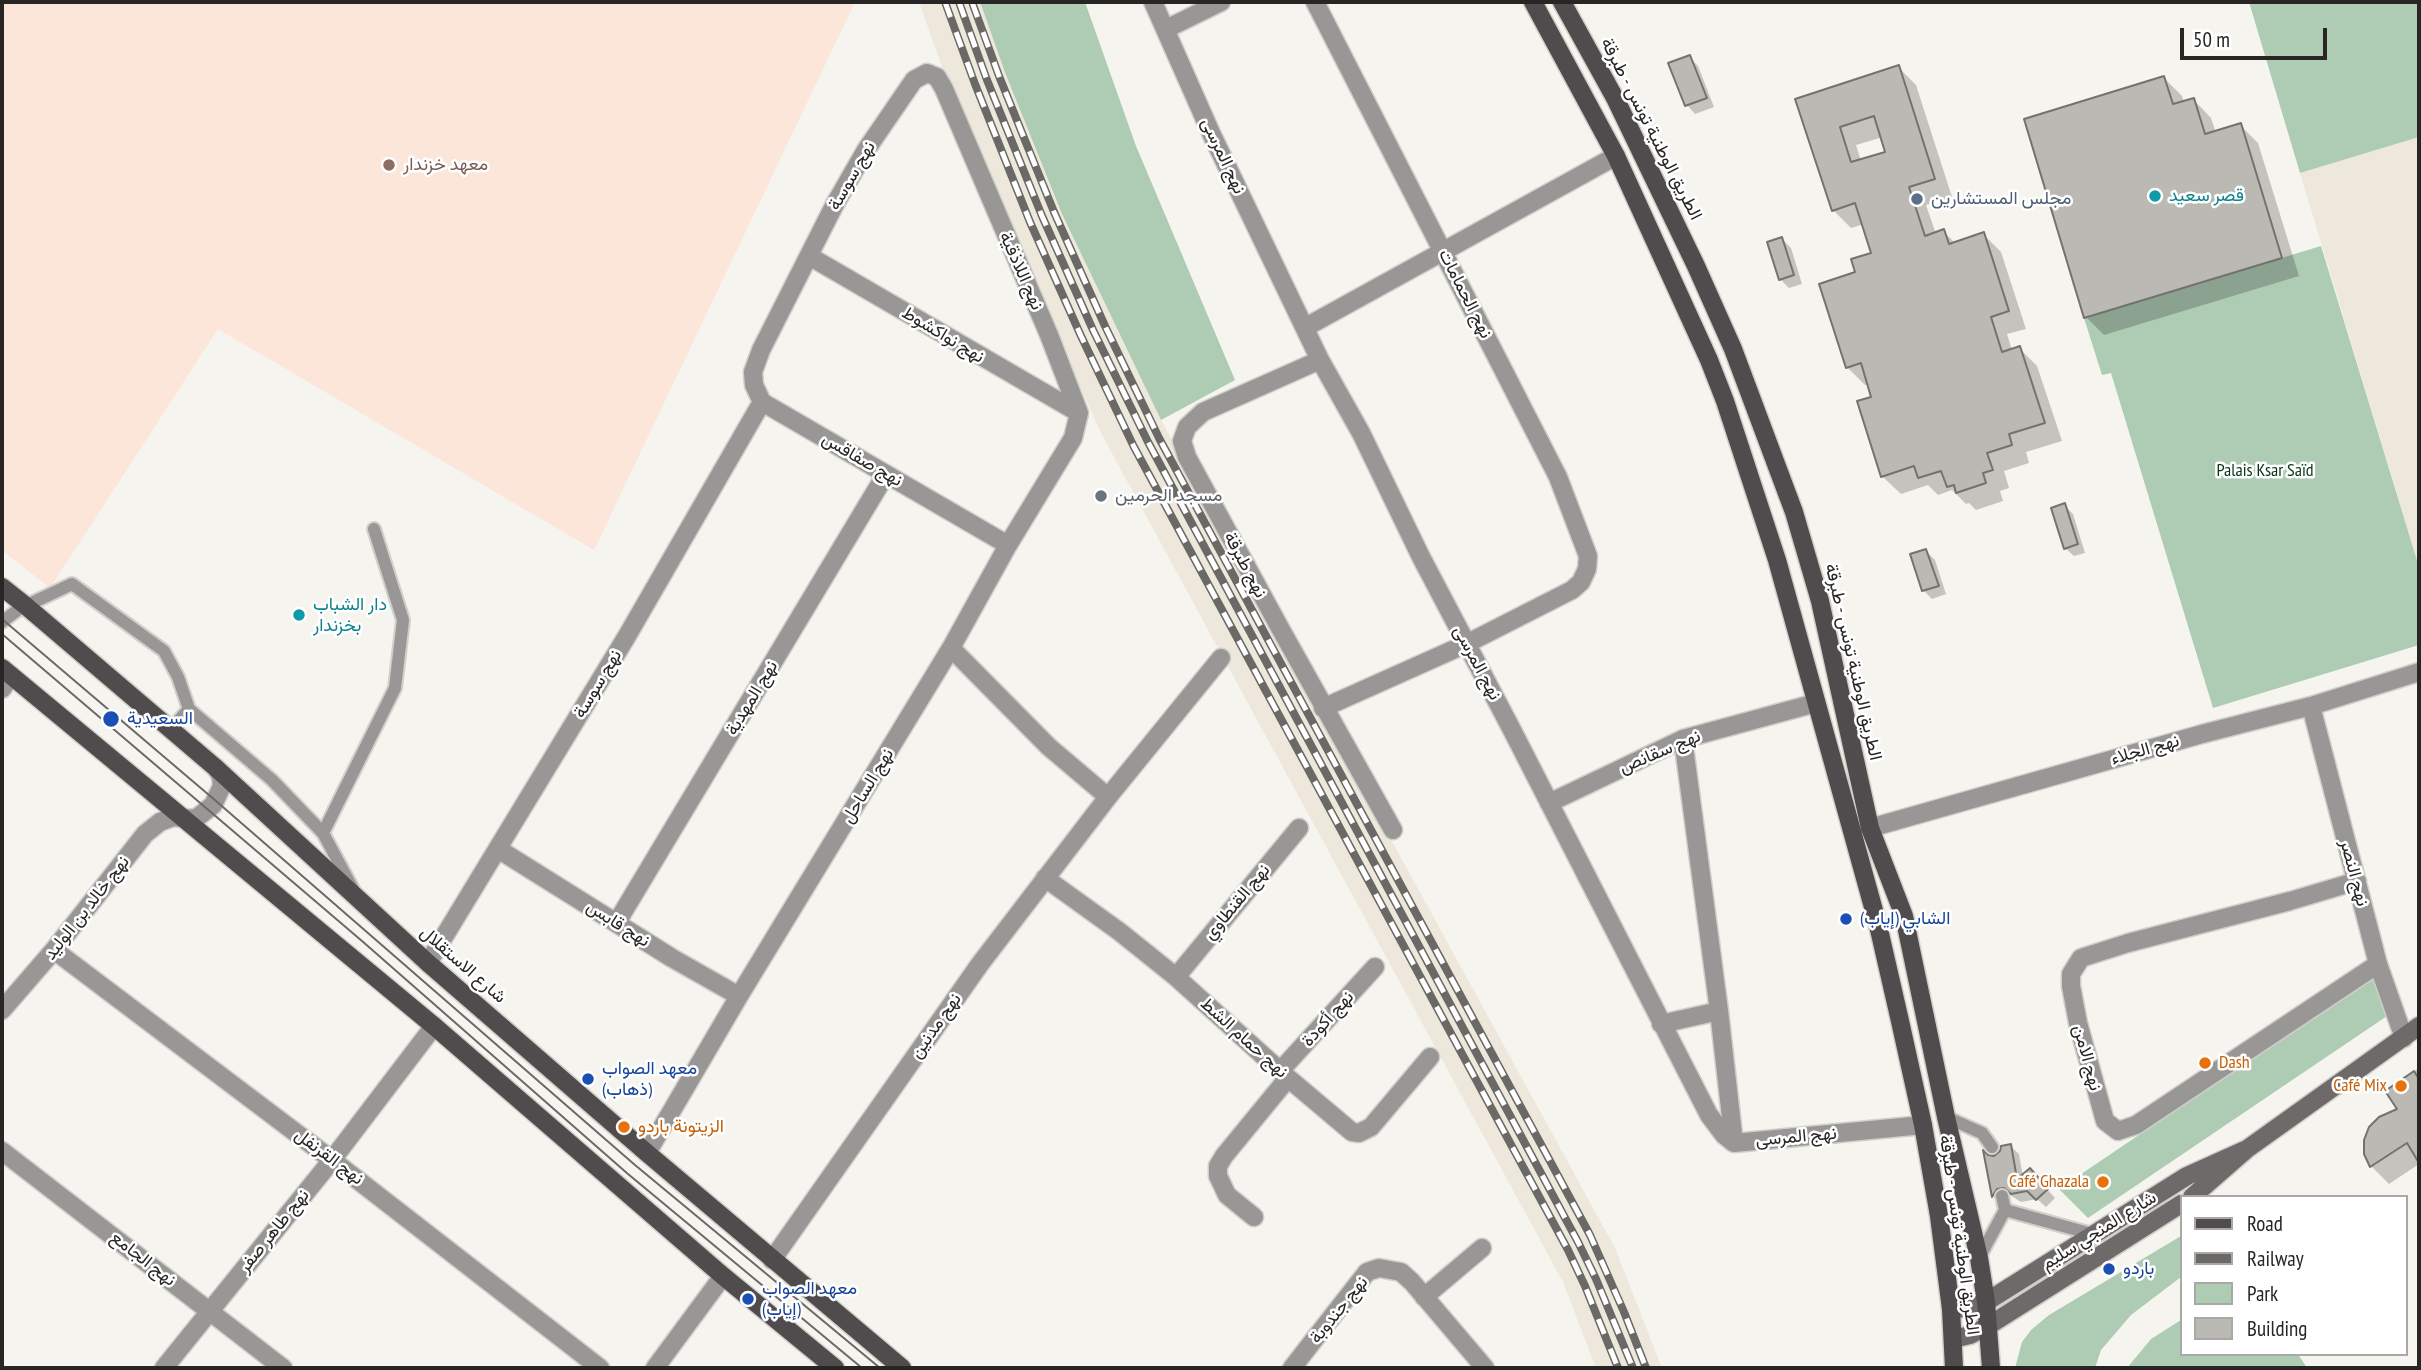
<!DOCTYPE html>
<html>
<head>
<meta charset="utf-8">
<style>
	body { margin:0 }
	#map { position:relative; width:2421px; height:1370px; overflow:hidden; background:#f6f4ee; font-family:"PT Sans Narrow",sans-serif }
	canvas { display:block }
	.frame { position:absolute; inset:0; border:4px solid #272624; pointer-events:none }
	.legend { position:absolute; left:2180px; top:1195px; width:228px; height:161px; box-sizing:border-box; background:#fff; border:2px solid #a9a8a7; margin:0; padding:9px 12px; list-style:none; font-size:21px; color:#272624 }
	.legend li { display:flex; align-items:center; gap:14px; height:35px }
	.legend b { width:35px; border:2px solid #a9a8a7 }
	.scale { position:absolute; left:2180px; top:28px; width:147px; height:32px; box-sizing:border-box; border:4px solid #272624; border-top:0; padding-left:9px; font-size:21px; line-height:24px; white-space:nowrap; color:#272624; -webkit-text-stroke:5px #fff; paint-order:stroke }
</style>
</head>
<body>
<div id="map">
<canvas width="2421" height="1370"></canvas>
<div class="frame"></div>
<ul class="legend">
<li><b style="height:9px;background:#504b4c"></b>Road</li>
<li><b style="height:9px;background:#6a6966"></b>Railway</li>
<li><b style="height:19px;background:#aecbb4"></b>Park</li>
<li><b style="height:19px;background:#bbb9b4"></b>Building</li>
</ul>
<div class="scale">50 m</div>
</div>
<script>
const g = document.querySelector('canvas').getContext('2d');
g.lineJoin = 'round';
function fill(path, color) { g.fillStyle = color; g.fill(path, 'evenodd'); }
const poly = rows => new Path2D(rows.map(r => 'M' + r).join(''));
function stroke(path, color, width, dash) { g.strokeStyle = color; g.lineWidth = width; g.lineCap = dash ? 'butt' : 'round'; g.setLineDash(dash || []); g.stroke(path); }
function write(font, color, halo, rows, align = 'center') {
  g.font = font + ' "PT Sans Narrow",Vazirmatn,sans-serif'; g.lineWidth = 5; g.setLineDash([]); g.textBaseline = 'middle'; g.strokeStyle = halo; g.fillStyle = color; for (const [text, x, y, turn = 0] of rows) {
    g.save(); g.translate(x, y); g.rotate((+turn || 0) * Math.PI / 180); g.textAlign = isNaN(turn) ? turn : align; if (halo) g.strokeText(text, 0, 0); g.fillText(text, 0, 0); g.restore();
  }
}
const built = poly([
	[919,2,980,2,1006,75,1062,214,1161,420,1615,1248,1662,1368,1596,1368,1563,1282,1102,435,1009,228,951,92],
	[2419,137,2419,567,2300,173]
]);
const education = poly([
	[2,2,855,2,594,550,218,329,50,588,2,550]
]);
const green = poly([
	[980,2,1085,2,1136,146,1235,380,1161,420,1062,214,1006,75],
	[2249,2,2419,2,2419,137,2300,173],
	[2321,246,2419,567,2419,645,2213,708,2111,373,2102,375,2084,318],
	[2377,974,2393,1012,2088,1218,2059,1189],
	[2181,1236,2181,1277,2131,1315,2101,1350,2095,1368,2015,1368,2022,1342,2031,1330,2049,1315],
	[2181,1320,2181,1354,2298,1354,2307,1368,2127,1368,2151,1339]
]);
const shadow = poly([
	[1689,57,1698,66,1714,107,1695,114,1687,105],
	[1898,67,1916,85,1952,197,1926,205,1936,234,1943,231,1955,243,1983,234,2001,252,2026,329,2007,334,2012,350,2019,348,2037,366,2062,441,2026,452,2029,463,2004,471,2009,488,2000,491,2003,501,1976,510,1969,503,1966,504,1952,490,1938,495,1928,485,1901,494,1883,477,1859,402,1873,398,1869,384,1865,385,1847,367,1857,273,1873,254,1864,224,1851,228,1833,210,1798,100],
	[1883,137,1888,153,1861,161,1856,145],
	[2164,78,2182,96,2184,103,2194,100,2211,118,2216,133,2240,125,2258,143,2299,276,2104,335,2086,317],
	[1782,239,1791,248,1802,284,1789,288,1780,279],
	[2064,505,2073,514,2085,553,2074,556,2065,548],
	[1926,551,1935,560,1946,594,1932,599,1923,590],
	[2419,1068,2419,1164,2389,1184,2371,1166,2400,1109,2387,1091],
	[2010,1146,2019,1154,2023,1177,2038,1179,2055,1198,2046,1207,2037,1199,2021,1202,2010,1195,2004,1198,2001,1204,1994,1197,1986,1155,1994,1157]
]);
const building = poly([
	[1690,55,1707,98,1685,106,1668,63,1690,55],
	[1899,65,1935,179,1909,187,1925,236,1944,229,1949,244,1984,232,2009,311,1991,317,2002,352,2020,346,2045,423,2009,434,2012,445,1987,453,1993,470,1983,473,1986,483,1956,493,1954,485,1947,487,1941,471,1918,478,1914,466,1881,477,1857,401,1871,397,1861,363,1846,368,1819,284,1855,272,1851,259,1871,253,1855,203,1832,211,1795,99,1899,65],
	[1874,116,1885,152,1851,162,1840,127,1874,116],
	[2164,76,2173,104,2194,98,2205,134,2241,123,2282,258,2084,318,2024,119,2164,76],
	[1782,237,1794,275,1779,280,1767,242,1782,237],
	[2065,503,2078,544,2064,549,2051,508,2065,503],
	[1926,549,1939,586,1922,591,1910,554,1926,549],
	[2414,1071,2419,1079,2419,1163,2407,1143,2370,1167,2364,1154,2364,1140,2369,1127,2379,1117,2397,1109,2385,1091,2414,1071],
	[2011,1144,2017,1179,2030,1168,2048,1189,2036,1200,2027,1191,2011,1194,2004,1188,1997,1189,1992,1197,1983,1150,1988,1155,1994,1156,2000,1151,2001,1146,2011,1144]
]);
const lane = poly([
	[2,622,19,609,72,584,164,651,178,677,189,709,272,780,323,833,353,889],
	[171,729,189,709],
	[323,833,395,688,403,620,374,529],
	[1946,1117,1982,1133,1992,1147],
	[2002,1196,2005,1210,2092,1234],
	[1979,1258,2005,1210]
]);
const street = poly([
	[1153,2,1211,133,1320,360,1361,433,1421,557,1512,730,1709,1115,1724,1135,1734,1143,1923,1125],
	[1315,2,1558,477,1588,556,1587,569,1581,582,1572,590,1466,644,1323,708],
	[1166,29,1221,2],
	[809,256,1079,413],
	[1306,327,1616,156],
	[1320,360,1203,412,1187,427,1182,441,1187,457,1280,628,1393,830],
	[1008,545,762,402,754,385,753,372,761,350,835,204,866,150,914,80,927,73,937,77,944,89,1049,335,1079,413],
	[951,648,1049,747,1108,797],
	[2,689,11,676],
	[2311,706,2378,964,2404,1038],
	[1683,739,1719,1011,1734,1143],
	[1549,803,1683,739,1816,703],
	[1870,828,2202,734,2311,706,2419,672],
	[498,849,672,958,739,996],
	[1045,878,1120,932,1176,977,1288,1078,1352,1132,1359,1133,1371,1127,1430,1057],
	[2357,881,2290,901,2128,943,2081,958,2071,974,2071,986,2078,1023,2105,1121,2118,1131,2136,1125,2378,964],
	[617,922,886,474],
	[54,950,332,1160,600,1368],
	[428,963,627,636,762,402],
	[1176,977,1299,828],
	[2,1010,54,950,145,834,160,822,173,817,192,819,198,817,213,805,222,786,221,776,216,768],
	[1661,1024,1719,1011],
	[1280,1071,1375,967],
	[2,1151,283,1368],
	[647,1153,739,996,951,648,1008,545,1073,438,1079,413],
	[1254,1217,1227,1195,1218,1176,1218,1166,1224,1156,1288,1078],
	[772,1260,980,964,1108,797,1221,658],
	[1424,1297,1482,1248],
	[164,1368,332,1160,434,1026],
	[655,1368,723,1276],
	[1292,1368,1367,1272,1379,1268,1401,1272,1412,1282,1485,1368]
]);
const secondary = poly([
	[2192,1197,2247,1149,2419,1026],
	[1951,1309,1969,1308,1986,1302,2187,1176,2247,1149],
	[1953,1339,1970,1335,1988,1326,2181,1204]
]);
const primary = poly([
	[1533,2,1616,156,1709,360,1725,401,1777,560,1878,925,1900,1021,1923,1125,1939,1216,1951,1309,1954,1368],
	[1562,2,1616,100,1696,266,1733,349,1794,512,1820,601,1870,828,1904,916,1946,1117,1979,1258,1986,1302,1991,1368],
	[2,587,26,606,216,768,428,963,647,1153,902,1368],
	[2,668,434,1026,723,1276,835,1368]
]);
const tram = poly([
	[2,619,216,801,635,1165,880,1368],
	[2,634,362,941,628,1174,862,1368]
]);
const rail = poly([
	[945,2,975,84,1030,222,1081,336,1134,447,1568,1250,1585,1286,1618,1368],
	[959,2,987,80,1042,216,1093,330,1148,442,1578,1242,1596,1279,1633,1368],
	[972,2,999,76,1054,212,1105,326,1159,438,1590,1235,1624,1312,1646,1368]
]);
const markers = [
	[389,165,7,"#8d6e63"],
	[2155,196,7,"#0f9aa8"],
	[1917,199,7,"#5c6f8a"],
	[1101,496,7,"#6b7280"],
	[299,615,7,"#0f9aa8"],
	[111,719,9,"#1a4fb4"],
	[1846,919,7,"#1a4fb4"],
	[2205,1063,7,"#e8710a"],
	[588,1079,7,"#1a4fb4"],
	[2401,1086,7,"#e8710a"],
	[624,1127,7,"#e8710a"],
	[2103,1182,7,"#e8710a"],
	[2109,1269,7,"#1a4fb4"],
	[748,1299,7,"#1a4fb4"]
];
const streetNames = [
	["الطريق الوطنية تونس - طبرقة",1651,129,63],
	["نهج المرسى",1223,156,65],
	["نهج سوسة",852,176,-60],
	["نهج اللاذقية",1021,271,66],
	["نهج الحمامات",1465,294,63],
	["نهج نواكشوط",943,335,31],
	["نهج صفاقس",862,460,30],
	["نهج طبرقة",1245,565,62],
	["الطريق الوطنية تونس - طبرقة",1853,662,77],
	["نهج المرسى",1477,663,62],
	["نهج سوسة",598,684,-59],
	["نهج المهدية",752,698,-59],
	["نهج الجلاء",2145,750,-16],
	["نهج سقانص",1660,752,-23],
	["نهج الساحل",868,786,-59],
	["نهج النصر",2354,873,75],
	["نهج القنطاوي",1237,902,-50],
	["نهج خالد بن الوليد",87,908,-52],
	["نهج قابس",618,924,32],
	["شارع الاستقلال",463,965,41],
	["نهج أكودة",1328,1019,-48],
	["نهج مدنين",936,1026,-55],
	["نهج حمام الشط",1244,1038,42],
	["نهج الامن",2087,1058,75],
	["نهج المرسى",1796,1137,-5],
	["نهج القرنفل",329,1157,37],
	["نهج طاهر صفر",274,1231,-51],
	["شارع المنجي سليم",2099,1231,-32],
	["الطريق الوطنية تونس - طبرقة",1959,1235,82],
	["نهج الجامع",143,1259,38],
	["نهج جندوبة",1339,1310,-51]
];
const educationNames = [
	["معهد خزندار",403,165]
];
const cultureNames = [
	["قصر سعيد",2169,196],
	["دار الشباب",313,605],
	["بخزندار",313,626]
];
const serviceNames = [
	["مجلس المستشارين",1931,199]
];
const parkNames = [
	["Palais Ksar Saïd",2265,471]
];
const worshipNames = [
	["مسجد الحرمين",1115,496]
];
const transitNames = [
	["السعيدية",127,719],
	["الشابي (إياب)",1860,919],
	["معهد الصواب",602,1069],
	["(ذهاب)",602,1090],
	["باردو",2123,1269],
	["معهد الصواب",762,1289],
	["(إياب)",762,1310]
];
const foodNames = [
	["Dash",2219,1063],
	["Café Mix",2387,1086,"right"],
	["الزيتونة باردو",638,1127],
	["Café Ghazala",2089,1182,"right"]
];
fill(built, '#ede8db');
fill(education, '#fce5d9');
fill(green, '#aecbb4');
fill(shadow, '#0003');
fill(building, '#bbb9b4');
stroke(building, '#73726d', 2);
stroke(lane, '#d1cfca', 16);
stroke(street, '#d1cfca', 21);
stroke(secondary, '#d1cfca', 21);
stroke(primary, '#d1cfca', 21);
stroke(lane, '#999696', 12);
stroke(street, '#999696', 18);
stroke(secondary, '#6e6a6a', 18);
stroke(primary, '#504b4c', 18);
stroke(tram, '#6a6966', 2);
stroke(rail, '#6a6966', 8);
stroke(rail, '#fff', 5, [16]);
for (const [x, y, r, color] of markers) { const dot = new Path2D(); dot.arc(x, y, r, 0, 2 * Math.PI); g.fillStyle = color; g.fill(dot); stroke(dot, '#fff', 2.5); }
write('18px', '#272624', '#fff', streetNames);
write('18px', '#785e54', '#fff', educationNames, 'left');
write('18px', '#0d838f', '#fff', cultureNames, 'left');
write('18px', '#4e5e75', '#fff', serviceNames, 'left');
write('18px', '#093519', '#fff', parkNames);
write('18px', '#5b616d', '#fff', worshipNames, 'left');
write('18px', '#164399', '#fff', transitNames, 'left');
write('18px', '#c56008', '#fff', foodNames, 'left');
</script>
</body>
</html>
